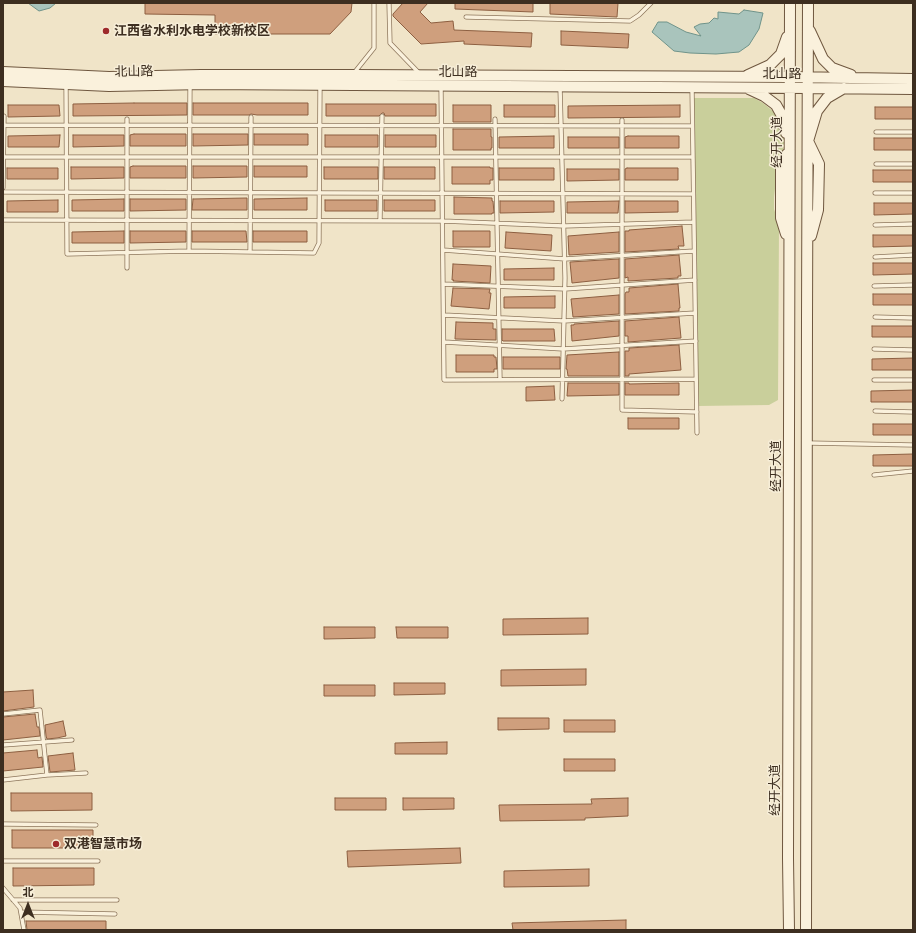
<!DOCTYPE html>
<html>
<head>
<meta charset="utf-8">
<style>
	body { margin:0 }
	#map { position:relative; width:916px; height:933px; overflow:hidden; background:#f0e4c8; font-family:"Zilla Slab","Noto Sans SC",serif }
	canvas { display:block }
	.frame { position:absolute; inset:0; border:4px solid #3d2e20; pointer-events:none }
	.north { position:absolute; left:8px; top:885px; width:40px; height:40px; -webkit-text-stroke:3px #f7eed8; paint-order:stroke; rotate:0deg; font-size:11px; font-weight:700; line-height:16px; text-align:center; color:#3d2e20 }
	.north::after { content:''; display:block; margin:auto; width:14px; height:18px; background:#3d2e20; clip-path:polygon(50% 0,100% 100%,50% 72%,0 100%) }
</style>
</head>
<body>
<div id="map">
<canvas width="916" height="933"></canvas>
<div class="frame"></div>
<div class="north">北</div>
</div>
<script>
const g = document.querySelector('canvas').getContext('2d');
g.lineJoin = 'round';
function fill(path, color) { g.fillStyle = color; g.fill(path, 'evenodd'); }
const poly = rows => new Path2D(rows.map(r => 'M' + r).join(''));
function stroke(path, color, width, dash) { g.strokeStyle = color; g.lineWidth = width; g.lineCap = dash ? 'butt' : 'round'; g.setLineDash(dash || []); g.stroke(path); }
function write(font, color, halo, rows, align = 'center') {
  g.font = font + ' "Zilla Slab","Noto Sans SC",serif'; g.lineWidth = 3; g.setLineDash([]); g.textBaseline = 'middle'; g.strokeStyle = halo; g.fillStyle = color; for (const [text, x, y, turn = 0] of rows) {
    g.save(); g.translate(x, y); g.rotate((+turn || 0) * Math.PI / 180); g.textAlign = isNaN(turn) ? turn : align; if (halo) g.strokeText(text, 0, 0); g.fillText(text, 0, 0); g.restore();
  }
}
const green = poly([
	[694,98,754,98,763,103,774,112,781,124,785,139,782,156,778,164,774,197,774,209,779,225,778,400,769,405,698,406]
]);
const water = poly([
	[28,3,56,3,50,8,39,11,28,3],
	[744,10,763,13,759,29,749,45,739,52,716,54,690,53,674,51,652,32,658,22,667,22,686,32,701,36,694,27,700,24,709,23,714,18,718,19,718,12,739,14,744,10]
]);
const building = poly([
	[145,3,352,3,351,12,330,34,215,34,215,15,145,14,145,3],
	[403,3,428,3,420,12,431,23,453,21,454,30,532,33,531,47,464,44,464,41,421,44,393,16,393,14,403,3],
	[455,3,533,3,533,12,455,9,455,3],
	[550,3,618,3,617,17,550,14,550,3],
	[561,31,629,34,628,48,561,45,561,31],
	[134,103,187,103,187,115,73,116,73,104,134,103],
	[193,103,308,103,308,115,257,115,251,114,249,115,193,115,193,103],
	[326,104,436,104,436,116,385,116,384,113,382,113,379,116,326,116,326,104],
	[8,105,59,105,60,116,8,117,8,105],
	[453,105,491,105,491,122,453,122,453,105],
	[504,105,555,105,555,117,504,117,504,105],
	[680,105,680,117,568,118,568,106,680,105],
	[875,107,913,107,913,119,875,119,875,107],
	[453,129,491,129,491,137,492,137,492,148,491,148,491,150,453,150,453,129],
	[134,134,186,134,186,146,130,146,130,135,134,134],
	[193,134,248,134,248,145,193,146,193,134],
	[254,134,308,134,308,145,254,145,254,134],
	[60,135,59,147,8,147,8,136,60,135],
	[73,135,124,135,124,146,73,147,73,135],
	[325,135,378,135,378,147,325,147,325,135],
	[385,135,436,135,436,147,385,147,385,135],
	[554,136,554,148,499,148,499,137,554,136],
	[628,136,679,136,679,148,625,148,625,137,628,136],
	[568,137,619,137,619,148,568,148,568,137],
	[874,138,913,138,913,150,874,150,874,138],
	[133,166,186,166,186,178,130,178,130,167,133,166],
	[193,166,247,166,247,177,193,178,193,166],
	[254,166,307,166,307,177,254,177,254,166],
	[71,167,124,167,124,178,71,179,71,167],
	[324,167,378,167,378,179,324,179,324,167],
	[384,167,435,167,435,179,384,179,384,167],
	[452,167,490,167,490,168,493,168,493,180,490,180,490,184,452,184,452,167],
	[7,168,58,168,58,179,7,179,7,168],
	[499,168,554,168,554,180,499,180,499,168],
	[627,168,678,168,678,180,625,180,625,169,627,168],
	[567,169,619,169,619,180,567,181,567,169],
	[873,170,913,170,913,182,873,182,873,170],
	[454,197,492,198,492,201,493,201,494,213,492,213,492,214,454,214,454,197],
	[307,198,307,210,254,210,254,199,307,198],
	[124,199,124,211,72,211,72,200,124,199],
	[130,199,186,199,186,210,130,211,130,199],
	[193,199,247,198,247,210,192,210,193,199],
	[58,200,58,212,7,212,7,201,58,200],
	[325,200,377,200,377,211,325,211,325,200],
	[384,200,435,200,435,211,384,211,384,200],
	[500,201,554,201,554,212,500,213,500,201],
	[619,201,618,213,567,213,567,202,619,201],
	[625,201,678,201,678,212,625,213,625,201],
	[874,203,913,203,913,214,874,215,874,203],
	[682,226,684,246,678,246,679,249,625,252,625,231,629,231,629,230,682,226],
	[124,231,124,243,72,243,72,232,124,231],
	[130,231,186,231,186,242,130,243,130,231],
	[192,231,246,231,247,242,192,242,192,231],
	[253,231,307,231,307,242,253,242,253,231],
	[453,231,490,231,490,247,453,247,453,231],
	[506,232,552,235,551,251,505,248,506,232],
	[619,232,619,252,569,255,568,236,619,232],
	[873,235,913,235,913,246,873,247,873,235],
	[679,255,681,276,678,276,678,278,628,281,628,277,625,278,625,259,679,255],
	[619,259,619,278,572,283,570,262,619,259],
	[873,263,913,263,913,274,873,275,873,263],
	[453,264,491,266,490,283,453,281,454,280,452,280,453,264],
	[554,268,554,280,504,280,504,269,554,268],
	[678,284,680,308,679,308,679,311,625,314,625,294,626,292,629,292,629,288,678,284],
	[453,288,490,289,489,293,491,293,489,309,451,306,453,288],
	[873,294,913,294,913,305,873,305,873,294],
	[619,295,619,314,573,317,571,299,619,295],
	[555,296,555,308,504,308,504,297,555,296],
	[679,317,681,338,628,342,628,336,625,336,625,321,679,317],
	[619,321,619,336,572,341,571,325,574,325,574,324,619,321],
	[456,322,493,323,493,329,496,329,496,340,455,339,456,322],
	[872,326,913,326,913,337,872,337,872,326],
	[502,329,554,329,555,341,503,341,502,340,502,329],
	[679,345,681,370,629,374,629,376,625,376,625,351,629,351,629,348,679,345],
	[619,352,619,376,568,376,567,369,566,369,567,355,619,352],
	[456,355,494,355,494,357,496,357,497,369,494,369,494,372,456,372,456,355],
	[503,357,560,357,560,369,503,369,503,357],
	[913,358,913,370,872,370,872,359,913,358],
	[568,383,619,383,619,395,567,396,568,383],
	[625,383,629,383,629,384,679,383,679,395,625,395,625,383],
	[554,386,555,400,526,401,526,387,554,386],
	[913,390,913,402,871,402,871,391,913,390],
	[628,418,679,418,679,429,628,429,628,418],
	[873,424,913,424,913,435,873,435,873,424],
	[913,454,913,466,873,466,873,455,913,454],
	[588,618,588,634,503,635,503,619,588,618],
	[324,627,375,627,375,638,324,639,324,627],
	[396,627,448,627,448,638,397,638,396,627],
	[586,669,586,685,501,686,501,670,586,669],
	[394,683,445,683,445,694,394,695,394,683],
	[324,685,375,685,375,696,324,696,324,685],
	[33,690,34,707,3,711,3,692,33,690],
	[35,714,37,727,39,727,40,736,3,740,3,717,35,714],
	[498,718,549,718,549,729,498,730,498,718],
	[564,720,615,720,615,732,564,732,564,720],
	[63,721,66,736,57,738,47,739,46,736,45,725,63,721],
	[447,742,447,754,395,754,395,743,447,742],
	[37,750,38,758,42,757,43,767,3,771,3,753,37,750],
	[73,753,75,770,50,772,48,756,73,753],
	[564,759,615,759,615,771,564,771,564,759],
	[11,793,92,793,92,810,11,811,11,793],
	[335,798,386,798,386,810,335,810,335,798],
	[403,798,454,798,454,809,403,810,403,798],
	[628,798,628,816,585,818,585,820,500,821,499,805,592,804,591,799,628,798],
	[12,830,93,830,93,848,12,848,12,830],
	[460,848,461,863,348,867,347,851,460,848],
	[13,868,94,868,94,885,13,886,13,868],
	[589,869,589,886,504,887,504,871,589,869],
	[626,920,626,930,513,930,512,923,626,920],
	[26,921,106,921,106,930,27,930,26,921]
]);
const lane = poly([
	[389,3,390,43,419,73],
	[466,17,630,21,639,15,651,3],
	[354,73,374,48,374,3],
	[66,86,67,254,189,251,314,253,319,243,320,85],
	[441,86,444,380,696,379],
	[560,87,565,278,562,399],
	[692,88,697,433],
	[495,119,500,379],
	[622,120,622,410,697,412],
	[3,125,692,126],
	[876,132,913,132],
	[3,157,693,157],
	[876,164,913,164],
	[3,188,4,116],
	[3,192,693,194],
	[875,193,913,193],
	[3,220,443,221,564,226,694,222],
	[380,220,382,116],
	[875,225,913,224],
	[443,250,565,259,694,251],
	[189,251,190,85],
	[250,252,251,117],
	[875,257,913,255],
	[127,268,127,119],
	[443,284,565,289,695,280],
	[874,286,913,285],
	[444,315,564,321,695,313],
	[875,317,913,318],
	[444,342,563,349,696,341],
	[874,349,913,350],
	[874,380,913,380],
	[875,411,913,412],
	[808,443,913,445],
	[874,475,913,471],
	[3,714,40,710,47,775],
	[3,745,72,740],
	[3,780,47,775,86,773],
	[3,824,96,825],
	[3,861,98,861],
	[3,888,20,908,24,930],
	[13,900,117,900],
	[21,912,115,914]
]);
const secondary = poly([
	[810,31,823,59,832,68,851,75],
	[3,72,109,77,201,75,352,75,790,77,913,79],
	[748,75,770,65,781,54,787,37],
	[3,81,109,86,203,84,808,88,913,89],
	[749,89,764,96,776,105,781,114,786,133],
	[786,234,781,218,781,169,787,154],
	[811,236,818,210,819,164,808,141,817,111,827,98,844,88],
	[789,930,788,858,790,3],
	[806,930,807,319,808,3]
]);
const markers = [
	[106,31,4,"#9e2a2b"],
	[56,844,4,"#9e2a2b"]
];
const poiNames = [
	["江西省水利水电学校新校区",114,31],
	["双港智慧市场",64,844]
];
const streetNames = [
	["北山路",134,72,-1],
	["北山路",458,72],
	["北山路",782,74],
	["经开大道",777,142,-90],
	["经开大道",776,466,-90],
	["经开大道",775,790,-90]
];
fill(green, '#c9cf9b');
fill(water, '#a9c4bc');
stroke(water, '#6f938a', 1);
fill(building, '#cf9f7d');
stroke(building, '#8d5f41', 1);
stroke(lane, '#8d765c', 5);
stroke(secondary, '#6f573f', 12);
stroke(lane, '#faf1dc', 3.5);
stroke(secondary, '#faf1dc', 10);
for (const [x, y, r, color] of markers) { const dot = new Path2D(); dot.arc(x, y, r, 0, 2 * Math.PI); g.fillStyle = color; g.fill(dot); stroke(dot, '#f7eed8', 1.5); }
write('bold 13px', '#3d2e20', '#f7eed8', poiNames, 'left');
write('13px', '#3d2e20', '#f7eed8', streetNames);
</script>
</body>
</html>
